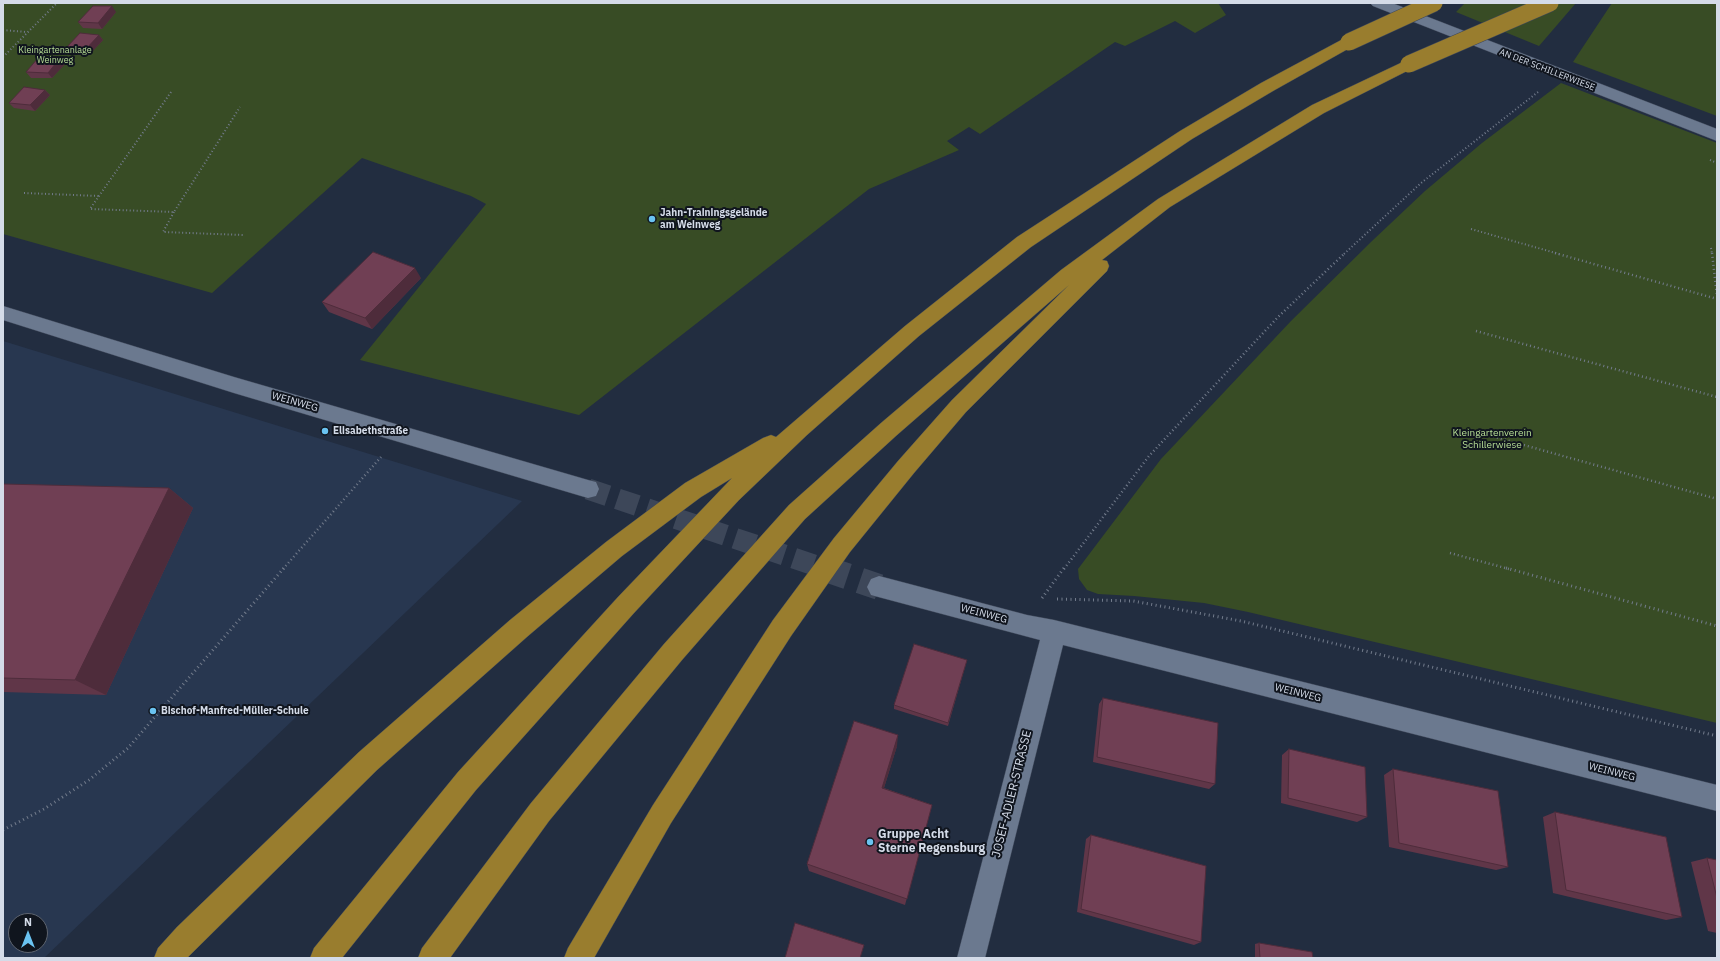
<!DOCTYPE html>
<html>
<head>
<meta charset="utf-8">
<style>
	body { margin:0 }
	#map { position:relative; width:1720px; height:961px; overflow:hidden; background:#222d40; font-family:"IBM Plex Sans",sans-serif }
	canvas { display:block }
	.frame { position:absolute; inset:0; border:4px solid #d4dbe8; pointer-events:none }
	.north { position:absolute; left:8px; top:913px; width:40px; height:40px; box-sizing:border-box; background:#10151e; border:1px solid #5e646f; border-radius:50%; rotate:0deg; font-size:11px; font-weight:700; line-height:16px; text-align:center; color:#d4dbe8 }
	.north::after { content:''; display:block; margin:auto; width:14px; height:18px; background:#6ac3f1; clip-path:polygon(50% 0,100% 100%,50% 72%,0 100%) }
</style>
</head>
<body>
<div id="map">
<canvas width="1720" height="961"></canvas>
<div class="frame"></div>
<div class="north">N</div>
</div>
<script>
const g = document.querySelector('canvas').getContext('2d');
g.lineJoin = 'round';
function fill(path, color) { g.fillStyle = color; g.fill(path, 'evenodd'); }
const poly = rows => new Path2D(rows.map(r => 'M' + r).join(''));
function stroke(path, color, width, dash) { g.strokeStyle = color; g.lineWidth = width; g.lineCap = dash ? 'butt' : 'round'; g.setLineDash(dash || []); g.stroke(path); }
function write(font, color, halo, rows, align = 'center') {
  g.font = font + ' "IBM Plex Sans",sans-serif'; g.lineWidth = 4; g.setLineDash([]); g.textBaseline = 'middle'; g.strokeStyle = halo; g.fillStyle = color; for (const [text, x, y, turn = 0] of rows) {
    g.save(); g.translate(x, y); g.rotate((+turn || 0) * Math.PI / 180); g.textAlign = isNaN(turn) ? turn : align; if (halo) g.strokeText(text, 0, 0); g.fillText(text, 0, 0); g.restore();
  }
}
const built = poly([
	[3,341,522,501,44,958,3,958],
	[16,921,40,921,40,945,16,945]
]);
const green = poly([
	[3,3,1218,3,1226,15,1195,33,1175,21,1125,46,1115,42,980,134,969,127,947,141,959,150,869,189,579,415,360,360,486,204,471,196,362,158,212,293,3,234],
	[1465,3,1576,3,1539,46,1456,12],
	[1612,3,1717,3,1717,116,1573,62],
	[1561,83,1717,143,1717,723,1248,612,1204,603,1134,596,1098,594,1087,590,1079,579,1078,569,1161,459,1291,321,1372,241,1425,191,1482,143]
]);
const minorTunnelFar1 = poly([
	[588,489,826,569]
]);
const minorTunnel = poly([
	[823,568,879,587]
]);
const pathFar2 = poly([
	[3,30,26,32],
	[3,57,57,3],
	[171,92,90,209,174,212,240,107],
	[1710,160,1717,163],
	[24,193,99,196],
	[174,212,163,232,243,235],
	[1471,229,1559,254],
	[1711,248,1712,254],
	[1344,254,1421,183,1538,92]
]);
const pathFar1 = poly([
	[1555,253,1717,299],
	[1712,253,1717,296],
	[1476,331,1717,397],
	[1470,430,1717,499],
	[1450,553,1509,569],
	[283,569,381,457],
	[1064,569,1149,456,1278,317,1345,253]
]);
const path = poly([
	[1506,568,1717,626],
	[1042,598,1064,568],
	[1057,599,1133,601,1241,621,1717,736],
	[3,830,44,809,89,780,128,748,284,568]
]);
const minor = poly([
	[1370,3,1392,3,1717,129,1717,141,1373,6,1370,3],
	[3,306,234,377,588,480,596,482,599,489,596,496,588,498,234,393,3,320,3,306],
	[879,576,1027,615,1054,620,1717,785,1717,811,1063,645,985,958,957,958,1040,640,871,595,867,587,871,579,879,576]
]);
const highway = poly([
	[1349,37,1355,39,1357,42,1355,45,1273,91,1192,139,1031,247,919,336,807,435,739,500,634,613,476,790,342,958,310,958,314,948,458,772,618,597,732,478,701,497,622,556,528,636,377,770,187,958,154,958,158,948,177,927,359,752,510,620,606,542,685,483,763,438,771,435,776,437,905,326,1017,237,1180,131,1261,83,1343,39,1349,37],
	[1409,59,1415,61,1417,64,1415,67,1324,113,1170,207,1102,260,1107,261,1109,266,1107,271,966,412,914,473,850,552,791,636,671,823,594,958,564,958,568,948,653,805,773,620,834,538,898,461,952,400,1069,285,897,435,805,519,682,660,549,821,450,958,418,958,422,948,531,803,664,644,789,505,881,423,1061,270,1158,199,1312,105,1409,59]
]);
const highwayBridge = poly([
	[1349,42,1434,3],
	[1409,64,1550,3]
]);
const wall = poly([
	[116,12,102,29,83,28,78,22],
	[99,35,103,40,89,55,71,54,66,48],
	[65,64,52,78,31,78,26,72],
	[45,90,50,95,35,111,14,108,9,103],
	[421,278,372,329,329,312,322,302],
	[3,484,169,488,193,508,106,695,3,692],
	[967,660,948,726,894,709,894,705],
	[1103,698,1215,784,1209,789,1093,762,1099,704],
	[897,746,884,788,932,805,905,905,809,871,807,864],
	[1289,749,1367,817,1357,822,1281,803,1282,755],
	[1393,769,1508,867,1496,870,1389,847,1384,775],
	[1555,812,1682,917,1666,920,1553,893,1543,817],
	[1091,835,1201,942,1194,945,1077,912,1086,839],
	[1707,858,1717,860,1717,933,1708,931,1691,862],
	[1259,943,1313,958,1255,958,1255,944]
]);
const shadedWall = poly([
	[112,6,116,12,102,29,98,23],
	[99,35,103,40,89,55,85,50],
	[60,58,65,64,52,78,48,73],
	[45,90,50,95,35,111,30,105],
	[415,268,421,278,372,329,365,318],
	[169,488,193,508,106,695,75,680],
	[898,735,897,746,881,797,882,788]
]);
const building = poly([
	[93,6,112,6,98,23,78,22,93,6],
	[80,33,99,35,85,50,66,48,80,33],
	[39,57,60,58,48,73,26,72,39,57],
	[24,87,45,90,30,105,9,103,24,87],
	[373,252,415,268,365,318,322,302,373,252],
	[3,484,169,488,75,680,3,678,3,484],
	[914,644,967,660,948,723,894,705,914,644],
	[1103,698,1218,723,1215,784,1097,757,1103,698],
	[854,721,898,735,882,788,932,805,907,899,807,864,854,721],
	[1289,749,1365,767,1367,817,1288,798,1289,749],
	[1393,769,1498,791,1508,867,1399,843,1393,769],
	[1555,812,1666,837,1682,917,1566,890,1555,812],
	[1091,835,1206,866,1201,942,1081,909,1091,835],
	[1707,858,1717,860,1717,898,1707,858],
	[795,923,864,945,860,958,785,958,795,923],
	[1259,943,1312,952,1313,958,1260,958,1259,943]
]);
const markers = [
	[652,219,4,"#6ac3f1"],
	[325,431,4,"#6ac3f1"],
	[153,711,4,"#6ac3f1"],
	[870,842,4,"#6ac3f1"]
];
const farParknames = [
	["Kleingartenanlage",55,50],
	["Weinweg",55,60]
];
const farStreetnames = [
	["AN DER SCHILLERWIESE",1547,70,21]
];
const poiNames = [
	["Jahn-Trainingsgelände",660,213],
	["am Weinweg",660,225],
	["Elisabethstraße",333,431],
	["Bischof-Manfred-Müller-Schule",161,711]
];
const streetNames = [
	["WEINWEG",295,402,16],
	["WEINWEG",984,614,15],
	["WEINWEG",1298,693,14],
	["WEINWEG",1612,772,14]
];
const parkNames = [
	["Kleingartenverein",1492,433],
	["Schillerwiese",1492,445]
];
const nearStreetnames = [
	["JOSEF-ADLER-STRASSE",1012,794,-76]
];
const nearPoinames = [
	["Gruppe Acht",878,835],
	["Sterne Regensburg",878,849]
];
fill(built, '#283750');
fill(green, '#384c25');
stroke(minorTunnelFar1, '#3d4759', 21, [21, 10]);
stroke(minorTunnel, '#3d4759', 26, [26, 13]);
stroke(minor, '#3f4859', 1);
stroke(highway, '#3f4859', 1);
stroke(pathFar2, '#737c8c', 2, [1, 2.5]);
stroke(pathFar1, '#737c8c', 2.5, [1, 3]);
stroke(path, '#737c8c', 3, [1, 3.5]);
fill(minor, '#6b798f');
fill(highway, '#997d2e');
stroke(highwayBridge, '#3f4859', 18, []);
stroke(highwayBridge, '#997d2e', 17);
fill(wall, '#603648');
fill(shadedWall, '#4e2c3b');
fill(building, '#703f54');
stroke(building, '#4e2c3b', 1);
for (const [x, y, r, color] of markers) { const dot = new Path2D(); dot.arc(x, y, r, 0, 2 * Math.PI); g.fillStyle = color; g.fill(dot); stroke(dot, '#10151e', 1.5); }
write('9px', '#b8df96', '#10151e', farParknames);
write('9px', '#d4dbe8', '#10151e', farStreetnames);
write('bold 10px', '#d4dbe8', '#10151e', poiNames, 'left');
write('10px', '#d4dbe8', '#10151e', streetNames);
write('10px', '#b8df96', '#10151e', parkNames);
write('12px', '#d4dbe8', '#10151e', nearStreetnames);
write('bold 12px', '#d4dbe8', '#10151e', nearPoinames, 'left');
</script>
</body>
</html>
